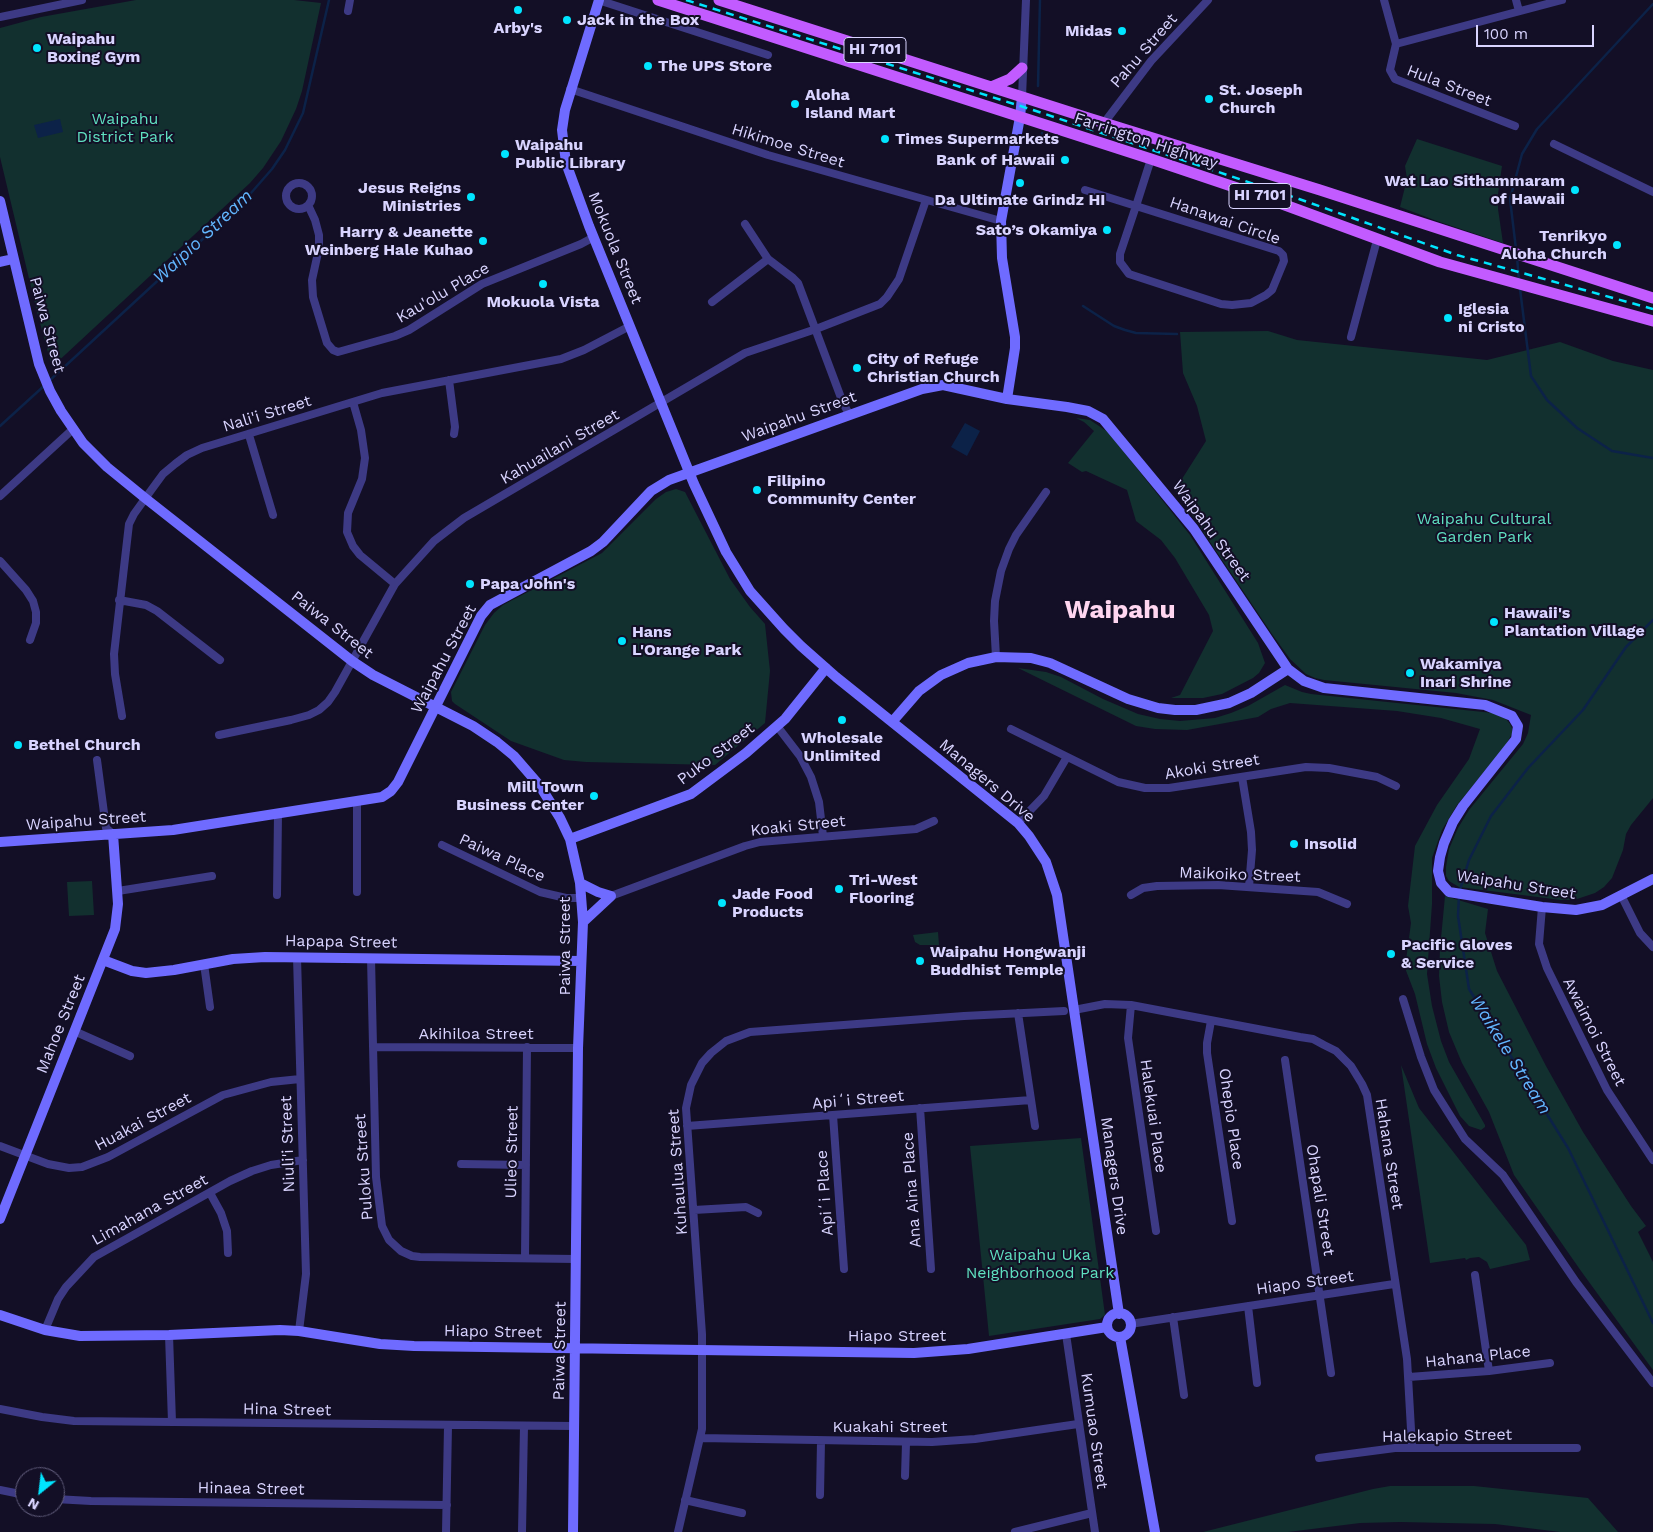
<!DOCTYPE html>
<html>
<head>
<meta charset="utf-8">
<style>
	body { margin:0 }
	#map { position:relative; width:1653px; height:1532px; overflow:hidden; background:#130f26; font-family:"Work Sans",sans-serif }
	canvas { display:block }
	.north { position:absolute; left:15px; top:1467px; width:50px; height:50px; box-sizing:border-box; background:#130f26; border:1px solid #625e7d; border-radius:50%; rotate:209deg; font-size:14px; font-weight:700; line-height:20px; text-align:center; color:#d9d4ff }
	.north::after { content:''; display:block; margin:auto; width:18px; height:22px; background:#00e5ff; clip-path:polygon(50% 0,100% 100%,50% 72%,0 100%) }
	.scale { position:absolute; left:1476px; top:25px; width:118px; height:22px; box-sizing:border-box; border:2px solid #d9d4ff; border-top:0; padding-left:6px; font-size:15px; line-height:18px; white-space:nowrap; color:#d9d4ff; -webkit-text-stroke:4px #130f26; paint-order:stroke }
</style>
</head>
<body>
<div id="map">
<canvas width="1653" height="1532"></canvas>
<div class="north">N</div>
<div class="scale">100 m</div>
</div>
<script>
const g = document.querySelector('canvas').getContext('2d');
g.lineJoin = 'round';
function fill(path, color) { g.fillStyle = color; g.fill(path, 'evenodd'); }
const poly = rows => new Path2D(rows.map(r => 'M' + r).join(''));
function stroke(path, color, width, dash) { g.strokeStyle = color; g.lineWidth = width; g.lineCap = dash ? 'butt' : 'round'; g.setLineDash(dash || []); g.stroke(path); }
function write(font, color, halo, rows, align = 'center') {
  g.font = font + ' "Work Sans",sans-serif'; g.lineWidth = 4; g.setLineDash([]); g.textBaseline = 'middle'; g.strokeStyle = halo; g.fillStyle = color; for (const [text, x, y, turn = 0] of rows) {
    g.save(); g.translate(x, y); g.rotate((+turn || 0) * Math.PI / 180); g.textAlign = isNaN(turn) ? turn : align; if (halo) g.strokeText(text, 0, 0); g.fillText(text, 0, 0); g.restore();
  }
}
const green = poly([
	[136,0,294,0,321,3,302,91,296,109,281,141,263,168,250,183,52,367,37,312,0,157,0,28,41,17],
	[1417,139,1502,166,1498,194,1498,209,1503,243,1437,221,1400,207,1407,179,1405,166],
	[1268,331,1297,340,1487,360,1560,342,1613,361,1653,370,1653,798,1631,825,1626,834,1623,850,1612,878,1604,887,1595,893,1574,900,1561,900,1459,887,1449,881,1446,876,1446,867,1449,849,1458,828,1469,810,1523,744,1528,733,1531,715,1493,700,1456,693,1324,680,1315,678,1306,674,1290,659,1272,634,1175,490,1206,441,1197,406,1183,373,1180,332],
	[1076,418,1090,420,1108,432,1190,535,1258,643,1265,663,1259,673,1253,678,1222,694,1203,698,1171,698,1180,695,1213,631,1209,615,1175,558,1161,540,1136,521,1127,490,1086,471,1082,472,1068,463,1094,431,1084,422],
	[676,489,685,492,730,579,750,607,765,624,770,671,765,723,715,765,586,762,564,760,511,741,455,704,452,701,451,692,485,625,494,613,503,605,602,553,656,499,666,492],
	[1018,668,1046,672,1061,677,1103,699,1138,714,1160,719,1180,721,1215,718,1231,713,1248,706,1285,685,1302,692,1311,694,1493,713,1506,719,1510,724,1512,728,1512,734,1505,746,1457,805,1442,830,1432,858,1432,904,1427,974,1432,1006,1441,1041,1449,1062,1485,1125,1485,1127,1481,1130,1469,1126,1460,1116,1436,1068,1427,1044,1415,994,1405,968,1411,923,1408,906,1415,846,1437,805,1469,759,1480,729,1441,718,1397,711,1290,703,1271,709,1258,717,1187,730,1155,729,1136,726],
	[92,881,94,915,69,916,67,882],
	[1445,896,1488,909,1485,933,1497,971,1546,1066,1583,1132,1631,1206,1646,1226,1638,1232,1653,1262,1653,1370,1581,1271,1514,1175,1489,1112,1462,1063,1449,1032,1442,1002,1439,976,1440,949],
	[938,932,939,945,920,945,915,942,913,935],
	[1401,1065,1419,1108,1526,1245,1530,1260,1490,1269,1487,1262,1479,1257,1470,1258,1466,1260,1465,1258,1430,1263],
	[1081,1138,1105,1315,1100,1319,989,1336,970,1146],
	[1390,1486,1474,1486,1588,1498,1618,1532,1560,1532,1495,1524,1400,1522,1360,1523,1288,1532,1203,1532,1373,1489]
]);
const water = poly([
	[60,119,63,132,38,138,34,125],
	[965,423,980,431,967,456,951,447]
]);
const stream = poly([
	[1038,86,1040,0],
	[1040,143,1042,133],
	[1516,249,1510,199,1522,154,1537,129,1653,4],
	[1517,257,1519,281],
	[1520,289,1531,376,1547,400,1577,428,1612,451,1653,458],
	[1083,306,1114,326,1125,330,1136,333,1177,334],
	[49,381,244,201,272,169,285,150,303,113,329,0],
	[0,426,45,385],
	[1460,890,1469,860,1491,816,1528,768,1583,710,1626,647,1653,620],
	[1459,895,1458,916,1469,989,1568,1148,1653,1323]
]);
const street = poly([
	[598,0,768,55],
	[1384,0,1396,44,1390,70,1395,79,1515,126],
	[1516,0,1519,11],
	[348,11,350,0],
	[0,17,82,0],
	[1396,44,1562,0],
	[570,89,768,155,1001,221],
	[1022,97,1026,0],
	[1104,123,1151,61,1208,0],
	[1554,144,1653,192],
	'286 196a13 13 0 1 1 26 0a13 13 0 1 1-26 0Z',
	[1085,190,1136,206,1151,159],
	[308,205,315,220,319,235,319,248,312,280,313,297,327,343,333,350,338,352,395,336,409,330,482,284,581,244,594,237],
	[1136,206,1279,251,1283,255,1284,261,1272,290,1266,295,1251,303,1232,305,1221,304,1129,274,1120,262,1120,254,1136,206],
	[745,224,768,259,793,278,798,283,843,403,849,414],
	[712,302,768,259],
	[1351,337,1377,240],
	[449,380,455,427,454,434],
	[353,402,361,430,365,458,362,479,348,513,347,532,353,546,360,555,395,584],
	[249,435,273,515],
	[0,496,72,430],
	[0,561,26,590,33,601,36,612,36,623,30,640],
	[119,600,146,605,157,611,220,660],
	[996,657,994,621,995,601,1001,571,1009,549,1016,535,1046,492],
	[122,716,115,674,114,654,129,524,134,514,152,489,163,474,175,464,187,455,202,448,382,393,561,359,584,350,630,326],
	[777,726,800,756,811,777,819,802,823,836],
	[1011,729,1118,782,1145,788,1169,788,1306,767,1329,768,1377,777,1396,786],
	[219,735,291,720,309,715,319,710,328,702,335,692,395,584,434,541,464,518,745,353,816,329,880,304,887,297,899,279,926,200],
	[97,760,106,828,113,834],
	[1242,777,1251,832,1252,850,1249,887],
	[1018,823,1044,796,1067,757],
	[442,845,540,892,566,898,582,898],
	[118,891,212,876],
	[357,892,357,802],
	[277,895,278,814],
	[1131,895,1143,888,1157,886,1218,885,1318,892,1347,904],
	[1621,895,1640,933,1653,947],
	[611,896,745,846,760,842,916,829,934,821],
	[1542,907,1539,944,1547,968,1607,1090,1653,1160],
	[297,957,306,1274,299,1331],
	[371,958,376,1177,382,1226,389,1240,401,1251,412,1256,420,1257,576,1259],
	[204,964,210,1007],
	[1403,999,1421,1057,1434,1090,1465,1139,1503,1175,1576,1282,1653,1383],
	[1131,1005,1128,1038,1156,1231],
	[1074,1010,1105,1004,1131,1005,1300,1037,1313,1039,1324,1045,1336,1051,1351,1066,1362,1084,1367,1095,1407,1359,1412,1447],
	[1018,1013,1035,1126],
	[1211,1021,1207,1043,1207,1053,1232,1221],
	[74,1031,130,1056],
	[373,1047,578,1048],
	[1285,1060,1331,1373],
	[920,1108,931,1269],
	[833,1115,844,1269],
	[687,1126,1031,1100],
	[0,1146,48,1164,69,1168,82,1167,108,1157,223,1095,271,1082,300,1079],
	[461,1164,526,1165],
	[210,1193,221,1213,227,1231,228,1253],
	[694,1210,746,1207,758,1213],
	[525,1258,527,1047],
	[1475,1275,1489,1371],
	[1248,1306,1257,1383],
	[1173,1317,1184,1395],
	[1130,1324,1394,1284],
	[45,1330,58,1299,66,1287,94,1257,230,1181,252,1171,271,1165,303,1160],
	[1066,1334,1095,1532],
	[169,1335,172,1422],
	[1409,1377,1489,1371,1550,1363],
	[0,1409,42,1417,74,1421,574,1426],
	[700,1438,932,1442,975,1439,1078,1424],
	[1319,1458,1395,1448,1577,1448],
	[905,1476,906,1443],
	[0,1490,25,1495],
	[820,1495,821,1441],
	[55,1499,91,1501,447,1505],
	[685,1500,742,1513],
	[446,1532,448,1426],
	[522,1532,524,1426],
	[678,1532,702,1429,702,1334,686,1108,691,1085,702,1063,711,1053,726,1041,750,1032,964,1016,1064,1011],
	[1015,1532,1092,1513]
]);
const secondary = poly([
	[599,0,565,110,562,130,566,163,589,226,694,484,726,552,750,591,784,629,801,646,836,677,1018,823,1029,836,1046,862,1057,895,1119,1314],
	[0,201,39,364,50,391,61,411,83,443,107,467,145,498,352,661,373,675,473,726,497,742,514,756,540,786,560,818,570,839,580,883,583,922,578,1048,573,1532],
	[0,262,13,259],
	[1007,399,1015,348,1015,337,1002,258,1001,221,1020,117,1022,97],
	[892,722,919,691,941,675,968,663,996,657,1031,658,1050,663,1128,699,1158,708,1175,710,1196,710,1229,703,1251,693,1288,669],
	[570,839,691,794,746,753,785,719,826,668],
	[0,842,173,830,382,797,391,791,398,782,481,616,490,605,591,551,603,542,651,491,669,480,922,389,943,385,1007,399,1067,407,1088,411,1103,419,1194,529,1288,669,1304,681,1324,688,1485,705,1512,716,1518,726,1516,739,1463,806,1453,822,1444,843,1440,857,1438,871,1441,883,1449,892,1542,907,1576,910,1602,905,1653,879],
	[580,883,598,892,611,896],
	[583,922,611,896],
	[103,960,132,971,146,973,174,970,233,959,265,957,581,961],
	[0,1219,115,929,118,904,113,834],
	'1107 1325a12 12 0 1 1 24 0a12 12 0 1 1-24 0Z',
	[0,1315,45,1330,80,1336,169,1335,280,1330,299,1331,380,1344,414,1346,914,1353,968,1349,1107,1327],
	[1120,1337,1155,1532]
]);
const primary = poly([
	[658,0,1151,159,1255,194,1440,262,1653,321],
	[719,0,1085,117,1320,190,1653,298],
	[991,87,1010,79,1022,68]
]);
const rail = poly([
	[686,0,1036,111,1299,199,1457,255,1653,309]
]);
const markers = [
	[518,10,5,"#00e5ff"],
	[567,20,5,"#00e5ff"],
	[1122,31,5,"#00e5ff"],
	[37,48,5,"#00e5ff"],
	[648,66,5,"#00e5ff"],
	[1209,99,5,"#00e5ff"],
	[795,104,5,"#00e5ff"],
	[885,139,5,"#00e5ff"],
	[505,154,5,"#00e5ff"],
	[1065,160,5,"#00e5ff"],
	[1020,183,5,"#00e5ff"],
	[1575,190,5,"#00e5ff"],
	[471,197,5,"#00e5ff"],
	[1107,230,5,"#00e5ff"],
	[483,241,5,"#00e5ff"],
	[1617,245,5,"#00e5ff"],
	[543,284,5,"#00e5ff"],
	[1448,318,5,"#00e5ff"],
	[857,368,5,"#00e5ff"],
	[757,490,5,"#00e5ff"],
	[470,584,5,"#00e5ff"],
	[1494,622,5,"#00e5ff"],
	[622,641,5,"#00e5ff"],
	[1410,673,5,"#00e5ff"],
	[842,720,5,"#00e5ff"],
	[18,745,5,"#00e5ff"],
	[594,796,5,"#00e5ff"],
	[1294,844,5,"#00e5ff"],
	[839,889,5,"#00e5ff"],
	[722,903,5,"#00e5ff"],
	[1391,954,5,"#00e5ff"],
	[920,961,5,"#00e5ff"]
];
const shields = [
	[875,50,62],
	[1260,196,62]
];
const shieldNames = [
	["HI 7101",875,50],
	["HI 7101",1260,196]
];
const poiNames = [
	["Jack in the Box",577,20],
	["Arby's",518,28,"center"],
	["Midas",1112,31,"right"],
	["Waipahu",47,39],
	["Boxing Gym",47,57],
	["The UPS Store",658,66],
	["St. Joseph",1219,90],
	["Church",1219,108],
	["Aloha",805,95],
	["Island Mart",805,113],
	["Times Supermarkets",895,139],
	["Waipahu",515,145],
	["Public Library",515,163],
	["Bank of Hawaii",1055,160,"right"],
	["Wat Lao Sithammaram",1565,181,"right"],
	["of Hawaii",1565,199,"right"],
	["Jesus Reigns",461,188,"right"],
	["Ministries",461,206,"right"],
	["Da Ultimate Grindz HI",1020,200,"center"],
	["Sato’s Okamiya",1097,230,"right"],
	["Harry & Jeanette",473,232,"right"],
	["Weinberg Hale Kuhao",473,250,"right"],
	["Tenrikyo",1607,236,"right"],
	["Aloha Church",1607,254,"right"],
	["Mokuola Vista",543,302,"center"],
	["Iglesia",1458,309],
	["ni Cristo",1458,327],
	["City of Refuge",867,359],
	["Christian Church",867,377],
	["Filipino",767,481],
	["Community Center",767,499],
	["Papa John's",480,584],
	["Hawaii's",1504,613],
	["Plantation Village",1504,631],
	["Hans",632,632],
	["L'Orange Park",632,650],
	["Wakamiya",1420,664],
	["Inari Shrine",1420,682],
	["Wholesale",842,738,"center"],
	["Unlimited",842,756,"center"],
	["Bethel Church",28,745],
	["Mill Town",584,787,"right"],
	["Business Center",584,805,"right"],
	["Insolid",1304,844],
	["Tri-West",849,880],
	["Flooring",849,898],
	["Jade Food",732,894],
	["Products",732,912],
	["Pacific Gloves",1401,945],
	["& Service",1401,963],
	["Waipahu Hongwanji",930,952],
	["Buddhist Temple",930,970]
];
const streetNames = [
	["Pahu Street",1144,51,-49],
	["Hula Street",1449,86,21],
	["Farrington Highway",1146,141,18],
	["Hikimoe Street",788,146,17],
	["Hanawai Circle",1225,221,19],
	["Mokuola Street",615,248,68],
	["Kau'olu Place",443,293,-30],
	["Paiwa Street",47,325,75],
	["Nali'i Street",267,414,-17],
	["Waipahu Street",799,417,-20],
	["Kahuailani Street",560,447,-30],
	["Waipahu Street",1211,531,54],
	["Paiwa Street",332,625,38],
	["Waipahu Street",444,659,-62],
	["Puko Street",716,754,-37],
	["Akoki Street",1212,767,-9],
	["Managers Drive",987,781,40],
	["Waipahu Street",86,821,-4],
	["Koaki Street",798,826,-6],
	["Paiwa Place",502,858,25],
	["Maikoiko Street",1240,875,2],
	["Waipahu Street",1516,885,9],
	["Hapapa Street",341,942,1],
	["Paiwa Street",565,946,-90],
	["Mahoe Street",61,1024,-68],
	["Awaimoi Street",1594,1032,63],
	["Akihiloa Street",476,1034],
	["Apiʻi Street",858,1100,-5],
	["Halekuai Place",1153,1116,82],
	["Ohepio Place",1231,1119,82],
	["Huakai Street",143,1122,-28],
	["Niuli'i Street",288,1144,-92],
	["Ulieo Street",512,1152,-89],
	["Hahana Street",1389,1154,81],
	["Puloku Street",364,1167,-94],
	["Kuhaulua Street",678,1172,-94],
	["Managers Drive",1114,1176,82],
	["Ana Aina Place",912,1190,-94],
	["Apiʻi Place",825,1193,-94],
	["Ohapali Street",1320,1200,81],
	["Limahana Street",150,1210,-29],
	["Hiapo Street",1305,1283,-8],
	["Hiapo Street",493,1332,1],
	["Hiapo Street",897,1336],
	["Paiwa Street",560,1351,-89],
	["Hahana Place",1478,1357,-6],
	["Hina Street",287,1410,1],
	["Kuakahi Street",890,1427],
	["Kumuao Street",1094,1431,82],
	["Halekapio Street",1447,1436,-1],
	["Hinaea Street",251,1489,1]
];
const parkNames = [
	["Waipahu",125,119],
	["District Park",125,137],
	["Waipahu Cultural",1484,519],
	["Garden Park",1484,537],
	["Waipahu Uka",1040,1255],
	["Neighborhood Park",1040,1273]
];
const waterNames = [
	["Waipio Stream",203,237,-43],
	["Waikele Stream",1510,1055,58]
];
const townNames = [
	["Waipahu",1120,610]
];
fill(green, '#12302f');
fill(water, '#0c2248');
stroke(stream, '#0c2248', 2.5);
stroke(street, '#3d3a85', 8);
stroke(secondary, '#6f6bff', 10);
stroke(primary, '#c25bff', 11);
stroke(rail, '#00e5ff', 2.5, [8, 6]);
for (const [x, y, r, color] of markers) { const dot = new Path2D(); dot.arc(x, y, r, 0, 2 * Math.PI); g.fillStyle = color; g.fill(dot); stroke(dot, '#130f26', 2); }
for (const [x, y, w] of shields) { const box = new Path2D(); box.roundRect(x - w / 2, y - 12.5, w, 25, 4); g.fillStyle = '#130f26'; g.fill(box); stroke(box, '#d9d4ff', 1); }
write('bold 15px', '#d9d4ff', null, shieldNames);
write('bold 16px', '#d9d4ff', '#130f26', poiNames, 'left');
write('16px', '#d9d4ff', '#130f26', streetNames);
write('16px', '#5fe0c0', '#130f26', parkNames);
write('italic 18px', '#62b6ff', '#130f26', waterNames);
write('bold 26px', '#ffd6f0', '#130f26', townNames);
</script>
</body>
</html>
